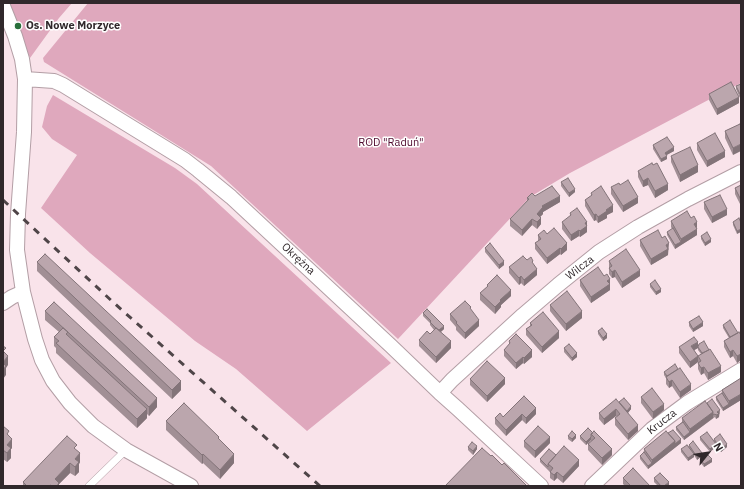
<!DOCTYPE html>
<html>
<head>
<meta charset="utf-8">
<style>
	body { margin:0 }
	#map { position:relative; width:744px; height:489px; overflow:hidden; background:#f9e3ea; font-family:"IBM Plex Sans",sans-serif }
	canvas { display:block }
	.frame { position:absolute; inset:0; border:4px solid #30282b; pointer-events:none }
	.north { position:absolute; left:688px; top:433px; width:40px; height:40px; -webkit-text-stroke:3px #fff; paint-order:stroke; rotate:60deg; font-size:11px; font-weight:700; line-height:16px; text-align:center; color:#30282b }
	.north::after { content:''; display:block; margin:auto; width:14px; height:18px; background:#30282b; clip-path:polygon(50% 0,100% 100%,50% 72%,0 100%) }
</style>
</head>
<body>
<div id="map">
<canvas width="744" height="489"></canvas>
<div class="frame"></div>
<div class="north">N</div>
</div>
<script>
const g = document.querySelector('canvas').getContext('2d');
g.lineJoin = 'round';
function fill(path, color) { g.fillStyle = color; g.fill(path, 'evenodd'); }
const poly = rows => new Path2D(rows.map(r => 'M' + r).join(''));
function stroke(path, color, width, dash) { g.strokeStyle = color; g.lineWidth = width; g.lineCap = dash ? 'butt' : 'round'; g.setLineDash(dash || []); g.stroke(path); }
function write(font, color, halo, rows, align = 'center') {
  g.font = font + ' "IBM Plex Sans",sans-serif'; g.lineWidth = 3; g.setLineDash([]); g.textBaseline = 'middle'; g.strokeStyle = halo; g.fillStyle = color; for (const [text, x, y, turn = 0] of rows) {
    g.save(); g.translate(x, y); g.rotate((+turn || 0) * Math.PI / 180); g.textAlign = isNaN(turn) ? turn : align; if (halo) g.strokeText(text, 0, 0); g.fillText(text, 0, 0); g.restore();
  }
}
const green = poly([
	[6,3,72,3,59,18,30,58],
	[88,3,741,3,741,83,731,88,570,173,530,197,398,339,211,166,44,62,43,58],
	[53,95,175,168,197,184,391,363,307,431,236,369,195,341,90,253,41,208,77,155,52,139,42,127,47,106]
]);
const lane = poly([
	[89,486,126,450]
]);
const street = poly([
	[3,6,15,36,22,59,25,79,24,132,18,214,17,250,23,292,35,339,42,360,53,381,70,403,93,426,126,450,191,486],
	[25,79,54,81,63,85,185,160,198,170,231,197,391,346,440,393,458,409,541,486],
	[3,303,12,297,23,292],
	[440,393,452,380,523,315,558,285,599,252,638,227,688,199,741,172],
	[592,486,652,429,687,403,741,370]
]);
const rail = poly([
	[3,200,114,303,320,486]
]);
const wall = poly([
	[741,84,741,97,740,98,736,89,736,86],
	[709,94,739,103,717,115,709,100],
	[740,124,733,155,725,138,725,131],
	[697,143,725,157,707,167,697,150],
	[653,145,674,151,666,155,667,159,661,162,653,149],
	[671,156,698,172,680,182,671,162],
	[638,171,668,190,655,198,648,185,643,187,638,177],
	[561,182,575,192,569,197,561,186],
	[620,185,638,203,623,212,611,194,611,187],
	[741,185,741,206,735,194,735,188],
	[591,193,613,212,607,215,607,218,598,223,596,220,594,221,585,206,585,200,591,196],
	[535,196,560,202,543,212,543,214,540,217,541,224,537,229,532,225,522,236,510,226,510,219,527,201,527,198],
	[704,202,727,215,712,223,704,209],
	[570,213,587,222,587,232,580,237,579,236,571,241,562,229,562,222,570,217],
	[691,218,697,222,697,235,675,249,667,235,667,232,672,229,671,227,671,221],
	[739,218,737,234,733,225,733,222],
	[547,234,567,250,561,255,560,254,547,264,535,249,535,243,538,241,538,235],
	[701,236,711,242,705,246,701,239],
	[640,240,669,249,668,250,668,255,651,265,640,246],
	[485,248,504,265,499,269,485,252],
	[527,260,533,264,537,275,524,286,521,283,519,285,509,273,509,267],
	[609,261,640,276,622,288,615,277,612,278,609,274],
	[37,262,181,390,172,399,37,271],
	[604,276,610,279,610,290,591,303,580,286,580,280],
	[650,284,661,292,656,295,650,287],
	[487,285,511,296,501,305,501,307,495,314,480,300,480,293,487,287],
	[550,305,582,318,566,331,550,311],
	[471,310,479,326,465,339,456,330,456,327,450,320,450,314],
	[45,311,157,407,149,416,147,414,147,418,137,428,56,353,56,348,54,346,54,337,59,332,45,320],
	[423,313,444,329,441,332,451,348,436,363,419,346,419,340,430,334,434,330,430,325,430,323,423,316],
	[689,322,703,326,693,332,689,326],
	[530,323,559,338,542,353,526,335,526,329,530,326],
	[723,325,738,333,741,335,741,360,737,363,733,356,730,358,724,347,724,341,729,338,723,328],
	[598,331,607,338,603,341,598,334],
	[509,341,532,357,524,364,523,363,516,369,504,356,504,350,509,345],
	[679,347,698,348,694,350,698,356,701,354,698,350,698,347,721,372,708,380,704,373,701,375,698,369,698,362,690,368,679,353],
	[564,348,577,357,572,361,564,352],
	[664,372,691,390,680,398,672,386,669,388,666,384,666,378,664,375],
	[470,379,505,384,487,402,470,385],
	[722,390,741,400,723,411,716,400,716,397,722,393],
	[641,397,664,410,653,419,641,403],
	[619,402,631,409,628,413,638,431,628,440,615,425,615,418,617,417,616,416,604,425,599,419,599,413],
	[707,403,720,413,719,414,719,417,716,419,715,417,684,440,676,430,676,427,682,422,682,418],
	[536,408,536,414,526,424,522,420,506,436,495,424,495,418,503,417],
	[166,421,219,439,234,463,220,479,203,463,202,464,166,430],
	[3,426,9,436,12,448,11,449,11,458,7,462,3,459],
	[588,428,612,455,602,465,588,450,588,444,591,441,591,440,586,445,580,439,580,436],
	[668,433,681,443,648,469,640,459,640,456,644,452,644,449],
	[568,436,576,438,572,442,568,439],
	[700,437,714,441,714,439,727,447,721,452,716,446,716,447,710,452,700,440],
	[524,441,550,443,535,458,524,447],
	[689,445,702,456,697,460,694,455,694,457,688,461,681,452,681,449,689,446],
	[468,447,477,449,473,455,468,450],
	[77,450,80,462,79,464,79,472,75,476,70,473,59,484,59,486,23,486,23,482],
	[556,455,579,466,563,483,557,478,554,481,550,478,550,472,540,462,540,459],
	[700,459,712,462,704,467,700,462],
	[623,478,650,486,625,486,623,484],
	[654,478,669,485,668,486,658,486,654,482]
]);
const shadedWall = poly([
	[739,97,739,103,717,115,717,109],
	[741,144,741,151,733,155,733,148],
	[674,147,674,151,665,156,665,153],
	[725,151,725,157,707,167,707,161],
	[667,156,667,159,661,162,661,159],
	[698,165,698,172,680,182,680,175],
	[648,178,648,185,643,187,643,181],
	[668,184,668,190,655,198,655,191],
	[575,189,575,192,569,197,569,193],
	[560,196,560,202,543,212,543,214,537,220,537,214,542,206],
	[638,197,638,203,623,212,623,206],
	[613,205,613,212,607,215,607,218,598,223,598,217,606,210],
	[727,209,727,215,712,223,712,217],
	[596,214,596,220,594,221,594,215],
	[541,218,541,224,537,229,537,222],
	[532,219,532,225,522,236,522,230],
	[587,222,587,232,580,237,580,231,585,223],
	[697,222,697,228,694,224],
	[697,229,697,235,681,245,681,239],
	[741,229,741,232,737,234,737,231],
	[579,230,579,236,571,241,571,235],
	[711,239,711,242,705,246,705,243],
	[681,242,681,245,675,249,675,245],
	[567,243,567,250,561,255,561,249],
	[669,243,668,255,651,265,651,259,666,245],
	[560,248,560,254,547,264,547,258],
	[504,261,504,265,499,269,499,265],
	[537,269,537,275,524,286,524,280],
	[615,270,615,277,612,278,612,272],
	[640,270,640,276,622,288,622,282],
	[521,276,521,283,519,285,519,278],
	[610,279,610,290,591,303,591,297,607,281],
	[661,289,661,292,656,295,656,292],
	[511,290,511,296,501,305,501,307,495,314,495,307,500,300],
	[582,311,582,318,566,331,566,324],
	[479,320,479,326,465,339,465,333],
	[703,322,703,326,693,332,693,329],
	[444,326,444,329,438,334,438,331],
	[559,331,559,338,542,353,542,347],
	[607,334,607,338,603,341,603,338],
	[451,341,451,348,436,363,436,357],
	[698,342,698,348,691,352,691,346],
	[532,350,532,357,524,364,524,358],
	[733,350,733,356,730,358,730,352],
	[577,353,577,357,572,361,572,358],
	[741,354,741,360,737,363,737,356],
	[8,356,8,365,6,368,6,375,3,379,3,362],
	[698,356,698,362,690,368,690,362],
	[523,357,523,363,516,369,516,363],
	[721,366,721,372,708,380,708,373],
	[704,367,704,373,701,375,701,368],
	[505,378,505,384,487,402,487,396],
	[672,380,672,386,669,388,669,382],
	[181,381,181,390,172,399,172,390],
	[691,384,691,390,680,398,680,392],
	[741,394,741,400,723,411,723,408,729,404,729,401],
	[157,398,157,407,149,416,149,407],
	[664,404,664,410,653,419,653,412],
	[631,406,631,409,627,414,627,411],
	[536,408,536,414,526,424,526,418],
	[147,409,147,418,137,428,137,419],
	[616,409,616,416,604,425,604,419],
	[720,410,719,417,716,419,717,412],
	[713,412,713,418,684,440,684,437,690,432,690,429],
	[522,414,522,420,506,436,506,430],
	[638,425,638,431,628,440,628,434],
	[576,435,576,438,572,442,572,439],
	[550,437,550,443,535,458,535,451],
	[591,437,591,440,586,445,586,442],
	[12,439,12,448,11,449,11,458,7,462,7,445],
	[681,439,681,443,648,469,648,466,652,463,652,460,675,441],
	[716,444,716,447,710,452,710,449],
	[727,444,727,447,721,452,721,449],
	[477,446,477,449,473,455,473,451],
	[612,449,612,455,602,465,602,458],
	[80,453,80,462,79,464,79,472,75,476,75,459],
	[702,453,702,456,697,460,697,457],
	[203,454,203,463,202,464,202,455],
	[234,454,234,463,220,479,220,470],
	[694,454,694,457,688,461,688,458],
	[712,459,712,462,704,467,704,464],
	[579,460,579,466,563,483,563,477],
	[70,463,70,473,59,484,59,486,55,486,55,479],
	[557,472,557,478,554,481,554,475],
	[669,482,669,485,668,486,664,486]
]);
const building = poly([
	[731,82,739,97,717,109,709,94,731,82],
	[741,84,741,94,740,94,736,86,741,84],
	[740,124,741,126,741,144,733,148,725,131,740,124],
	[715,133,725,151,707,161,697,143,715,133],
	[667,137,674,147,665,153,667,156,661,159,653,145,667,137],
	[690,147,698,165,680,175,671,156,690,147],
	[652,163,653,165,657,163,668,184,655,191,648,178,643,181,638,171,652,163],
	[568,178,575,189,569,193,561,182,568,178],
	[628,180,638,197,623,206,611,187,619,183,620,185,628,180],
	[741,185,741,200,735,188,741,185],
	[552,186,560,196,542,206,543,207,537,214,541,218,537,222,532,219,522,230,510,219,529,199,527,198,532,193,535,196,552,186],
	[601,186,613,205,606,210,607,211,598,217,596,214,594,215,585,200,592,195,591,193,601,186],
	[720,195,727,209,712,217,704,202,720,195],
	[577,208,587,222,585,223,587,226,580,231,579,230,571,235,562,222,571,215,570,213,577,208],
	[687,211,691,218,694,216,697,222,694,224,697,229,681,239,671,221,687,211],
	[739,218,741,223,741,229,737,231,733,222,739,218],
	[554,228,567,243,561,249,560,248,547,258,535,243,541,239,538,235,544,230,547,234,554,228],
	[673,228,681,242,675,245,667,232,673,228],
	[658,230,662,238,665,236,669,243,666,245,668,249,651,259,640,240,658,230],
	[707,232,711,239,705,243,701,236,707,232],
	[490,243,504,261,499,265,485,248,490,243],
	[626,249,640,270,622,282,615,270,612,272,609,268,612,266,609,261,626,249],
	[45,254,181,381,172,390,37,262,45,254],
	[523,256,527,260,531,257,533,261,532,262,537,269,524,280,521,276,519,278,509,267,523,256],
	[598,267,604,276,607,274,610,279,607,281,610,284,591,297,580,280,598,267],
	[497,275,511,290,500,300,501,301,495,307,480,293,488,286,487,285,497,275],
	[655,280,661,289,656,292,650,284,655,280],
	[567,291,582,311,566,324,550,305,567,291],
	[465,301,471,307,470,308,479,320,465,333,456,323,457,322,450,314,465,301],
	[54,302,157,398,149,407,45,311,54,302],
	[427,309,444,326,439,330,436,328,430,322,431,321,423,313,427,309],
	[543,312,559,331,542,347,526,329,532,325,530,323,543,312],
	[699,316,703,322,693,329,689,322,699,316],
	[730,320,738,333,730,337,723,325,730,320],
	[63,328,68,332,66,334,147,409,137,419,56,343,59,341,54,337,63,328],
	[436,328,451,341,436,357,419,340,427,331,430,334,436,328],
	[602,328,607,334,603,338,598,331,602,328],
	[739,332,741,335,741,354,737,356,733,350,730,352,724,341,739,332],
	[516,334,532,350,524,358,523,357,516,363,504,350,510,343,509,341,516,334],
	[694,337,698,342,691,346,698,356,710,349,721,366,708,373,704,367,701,368,698,363,701,361,698,356,690,362,679,347,694,337],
	[704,341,709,350,702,353,698,347,699,344,704,341],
	[569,344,577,353,572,358,564,348,569,344],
	[3,346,6,348,3,351,8,356,3,362,3,346],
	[487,361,505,378,487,396,470,379,487,361],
	[3,363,6,366,3,370,3,363],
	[675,364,678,369,667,376,664,372,675,364],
	[680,368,691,384,680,392,672,380,669,382,666,377,680,368],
	[741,378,741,394,729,401,722,390,741,378],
	[652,388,664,404,653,412,641,397,652,388],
	[722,393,729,404,723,408,716,397,722,393],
	[524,396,536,408,526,418,522,414,506,430,495,418,500,413,503,417,524,396],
	[624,398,631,406,627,411,619,402,624,398],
	[616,399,638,425,628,434,615,418,620,414,616,409,604,419,599,413,616,399],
	[712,399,720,410,717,412,719,414,716,415,715,414,713,415,713,412,707,403,712,399],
	[705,401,713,412,690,429,682,418,705,401],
	[184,403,219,437,218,438,234,454,220,470,203,454,202,455,166,421,184,403],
	[683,422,690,432,684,437,676,427,683,422],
	[3,426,9,431,7,434,12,439,7,445,11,448,7,453,3,450,3,426],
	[538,426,550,437,535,451,524,441,538,426],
	[588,428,593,433,591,434,591,437,586,442,580,436,588,428],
	[673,430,681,439,675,444,675,441,668,433,673,430],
	[572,431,576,435,572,439,568,436,572,431],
	[594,431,612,449,602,458,588,444,595,438,591,434,594,431],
	[666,431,675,441,652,460,644,449,666,431],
	[707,432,716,444,710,449,700,437,707,432],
	[720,434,727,444,721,449,714,439,720,434],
	[67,436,77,445,74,448,80,453,75,459,79,462,75,467,70,463,55,479,59,483,57,486,52,486,50,485,49,486,27,486,23,482,67,436],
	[693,441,702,453,697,457,689,445,693,441],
	[472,442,477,446,473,451,468,447,472,442],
	[687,445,694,454,688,458,681,449,687,445],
	[564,446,579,460,563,477,557,472,554,475,550,472,553,468,548,464,564,446],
	[482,448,491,456,492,455,502,465,504,463,527,486,445,486,482,448],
	[549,449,556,455,548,464,548,467,540,459,549,449],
	[644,452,652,463,648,466,640,456,644,452],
	[707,454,712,459,704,464,700,459,707,454],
	[633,468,650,486,631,486,623,478,633,468],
	[660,473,669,482,664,486,661,486,654,478,660,473]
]);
const markers = [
	[18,26,4,"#286f3b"]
];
const poiNames = [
	["Os. Nowe Morzyce",26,26]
];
const parkNames = [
	["ROD \"Raduń\"",391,143]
];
const streetNames = [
	["Okrężna",298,259,43],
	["Wilcza",580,268,-38],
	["Krucza",662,422,-38]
];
fill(green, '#dfa8bd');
stroke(lane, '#b39ea5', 8);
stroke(street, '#b39ea5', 16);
stroke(lane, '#fff', 7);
stroke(street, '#fff', 14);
stroke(rail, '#4f4548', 3, [7, 7]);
fill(wall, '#a18f95');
fill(shadedWall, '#837479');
fill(building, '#bba6ad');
stroke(building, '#837479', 1);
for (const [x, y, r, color] of markers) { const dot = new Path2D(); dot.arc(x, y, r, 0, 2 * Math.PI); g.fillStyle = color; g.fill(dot); stroke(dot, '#fff', 1.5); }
write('bold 11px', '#30282b', '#fff', poiNames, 'left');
write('11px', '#500b2f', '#fff', parkNames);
write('11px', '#30282b', '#fff', streetNames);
</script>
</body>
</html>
